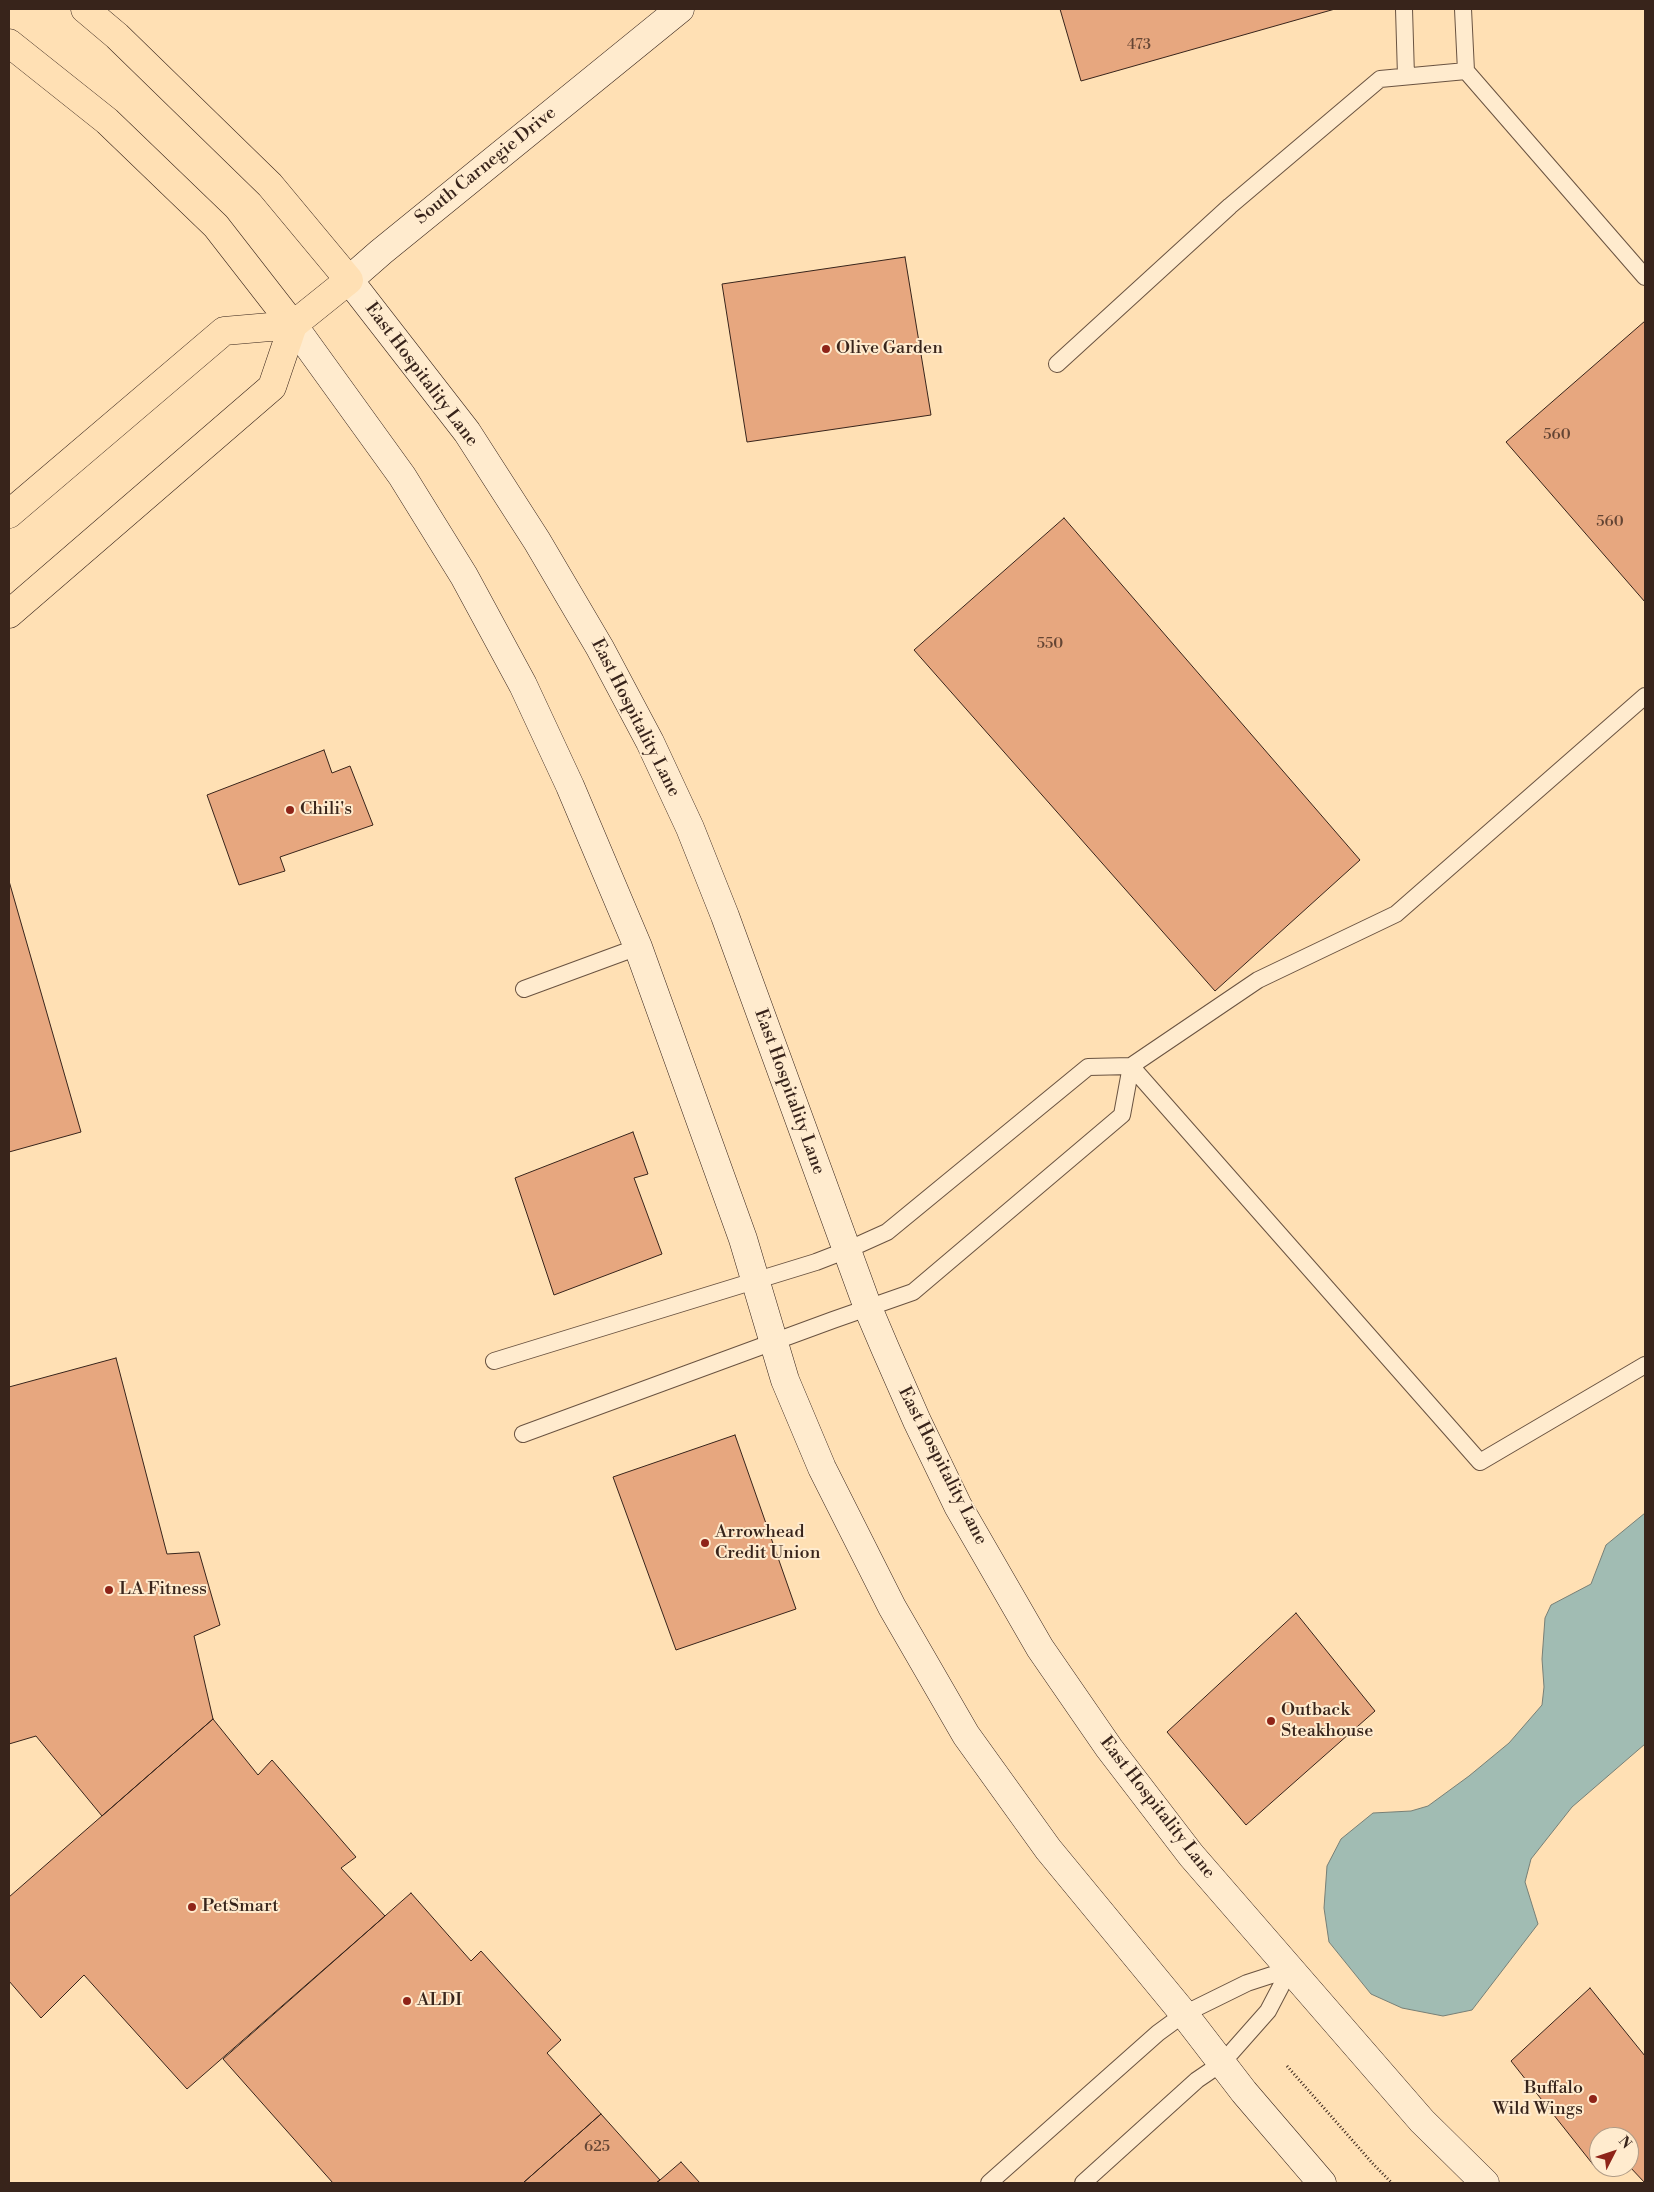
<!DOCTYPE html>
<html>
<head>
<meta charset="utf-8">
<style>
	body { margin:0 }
	#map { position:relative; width:1654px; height:2192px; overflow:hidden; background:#ffe0b4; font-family:"Libre Bodoni",serif }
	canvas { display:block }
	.frame { position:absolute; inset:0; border:10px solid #38241b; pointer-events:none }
	.north { position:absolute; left:1589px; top:2127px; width:50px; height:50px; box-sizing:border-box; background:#ffebce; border:1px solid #af9b86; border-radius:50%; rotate:49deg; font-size:14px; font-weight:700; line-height:20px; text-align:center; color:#38241b }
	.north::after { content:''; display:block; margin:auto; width:18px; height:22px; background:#8f2418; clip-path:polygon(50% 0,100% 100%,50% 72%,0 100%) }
</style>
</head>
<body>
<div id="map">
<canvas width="1654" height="2192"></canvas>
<div class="frame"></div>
<div class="north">N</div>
</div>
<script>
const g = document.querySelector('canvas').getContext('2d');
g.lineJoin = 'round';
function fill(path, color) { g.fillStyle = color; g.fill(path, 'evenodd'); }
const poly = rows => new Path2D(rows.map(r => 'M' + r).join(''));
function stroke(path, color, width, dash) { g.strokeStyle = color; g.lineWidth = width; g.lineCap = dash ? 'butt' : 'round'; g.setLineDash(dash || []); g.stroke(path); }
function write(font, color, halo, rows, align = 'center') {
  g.font = font + ' "Libre Bodoni",serif'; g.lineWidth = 4; g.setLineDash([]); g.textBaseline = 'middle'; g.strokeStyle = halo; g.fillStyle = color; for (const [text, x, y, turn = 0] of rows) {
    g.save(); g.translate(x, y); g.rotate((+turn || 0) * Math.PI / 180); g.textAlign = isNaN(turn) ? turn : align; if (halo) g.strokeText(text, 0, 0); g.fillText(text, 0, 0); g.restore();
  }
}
const water = poly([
	[1645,1513,1645,1744,1572,1807,1531,1859,1525,1882,1538,1924,1472,2010,1443,2016,1402,2008,1371,1994,1329,1942,1324,1908,1327,1866,1341,1839,1373,1813,1411,1811,1428,1806,1469,1776,1509,1743,1542,1705,1544,1687,1542,1659,1545,1618,1551,1605,1591,1584,1606,1545,1645,1513]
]);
const building = poly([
	[1060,9,1335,9,1081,81,1060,9],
	[905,257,931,415,747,442,722,284,905,257],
	[1645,321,1645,602,1506,442,1645,321],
	[1064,518,1360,860,1215,991,914,650,1064,518],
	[324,750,332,773,350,766,373,825,280,857,285,871,239,885,207,795,324,750],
	[9,881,81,1132,9,1152,9,881],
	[633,1132,648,1174,634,1178,662,1254,554,1295,515,1178,633,1132],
	[116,1358,167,1554,199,1552,220,1625,194,1636,213,1719,102,1816,36,1736,9,1744,9,1387,116,1358],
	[735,1435,796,1609,676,1650,613,1477,735,1435],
	[1296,1613,1375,1711,1246,1825,1167,1732,1296,1613],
	[213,1719,258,1775,272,1760,356,1857,341,1868,385,1916,187,2089,84,1975,41,2018,9,1981,9,1897,213,1719],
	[411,1893,471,1961,481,1951,561,2040,547,2053,601,2114,523,2183,333,2183,223,2059,411,1893],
	[1590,1988,1645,2056,1645,2183,1629,2166,1629,2137,1599,2137,1599,2164,1595,2167,1511,2061,1590,1988],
	[601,2114,660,2180,656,2183,523,2183,601,2114],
	[681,2162,700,2183,656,2183,660,2180,681,2162]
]);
const path = poly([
	[1287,2066,1374,2165,1392,2183]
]);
const lane = poly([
	[1404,9,1406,76],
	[1463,9,1466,71],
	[1057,364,1230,206,1380,79,1466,71,1645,277],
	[524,989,638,947],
	[1131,1066,1480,1462,1645,1365],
	[494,1361,816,1262,847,1250,887,1232,1088,1067,1131,1066,1258,980,1396,914,1645,696],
	[523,1434,833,1320,913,1292,1122,1115,1131,1066],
	[989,2183,1158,2033,1184,2014,1247,1983,1290,1969],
	[1083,2183,1197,2080,1222,2063,1268,2011,1290,1969]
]);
const secondary = poly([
	[680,9,381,252,349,280,467,432,537,541,600,648,650,742,690,828,725,916,868,1308,885,1348,917,1421,958,1506,1040,1648,1109,1748,1191,1855,1422,2121,1485,2183],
	[293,325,402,476,464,576,523,685,570,786,638,947,743,1239,785,1380,822,1468,892,1607,966,1735,1048,1849,1184,2014,1244,2092,1322,2183]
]);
const primary = poly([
	[9,43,107,121,216,226,293,325,349,280,270,185,117,36,85,9]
]);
const highway = poly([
	[9,514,224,331,293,325,272,387,9,614]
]);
const markers = [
	[826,349,5,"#8f2418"],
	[290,810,5,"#8f2418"],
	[705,1543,5,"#8f2418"],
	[109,1590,5,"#8f2418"],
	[1271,1721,5,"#8f2418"],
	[192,1907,5,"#8f2418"],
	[407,2001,5,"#8f2418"],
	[1593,2099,5,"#8f2418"]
];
const numberNames = [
	["473",1139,45],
	["560",1557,435],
	["560",1610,522],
	["550",1050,644],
	["625",597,2147]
];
const streetNames = [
	["South Carnegie Drive",486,166,-39],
	["East Hospitality Lane",421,375,53],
	["East Hospitality Lane",635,718,63],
	["East Hospitality Lane",789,1092,70],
	["East Hospitality Lane",942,1466,63],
	["East Hospitality Lane",1157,1808,52]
];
const poiNames = [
	["Olive Garden",836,349],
	["Chili's",300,810],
	["Arrowhead",715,1533],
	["Credit Union",715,1554],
	["LA Fitness",119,1590],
	["Outback",1281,1711],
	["Steakhouse",1281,1732],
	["PetSmart",202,1907],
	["ALDI",417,2001],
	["Buffalo",1583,2089,"right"],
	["Wild Wings",1583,2110,"right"]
];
fill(water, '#a1bcb3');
stroke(water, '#777f76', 1);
fill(building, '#e7a77f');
stroke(building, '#38241b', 1);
stroke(lane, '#6a5341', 18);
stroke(secondary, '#38241b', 29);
stroke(primary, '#38241b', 29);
stroke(highway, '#38241b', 29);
stroke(path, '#38241b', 3, [1, 2.5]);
stroke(lane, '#ffebce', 16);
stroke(secondary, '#ffebce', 28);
stroke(primary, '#ffe0b4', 28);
stroke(highway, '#ffe0b4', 28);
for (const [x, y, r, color] of markers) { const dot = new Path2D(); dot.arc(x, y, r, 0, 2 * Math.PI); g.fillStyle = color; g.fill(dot); stroke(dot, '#ffebce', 2); }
write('15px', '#644534', null, numberNames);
write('18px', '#38241b', '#ffebce', streetNames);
write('18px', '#38241b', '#ffebce', poiNames, 'left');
</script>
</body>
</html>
